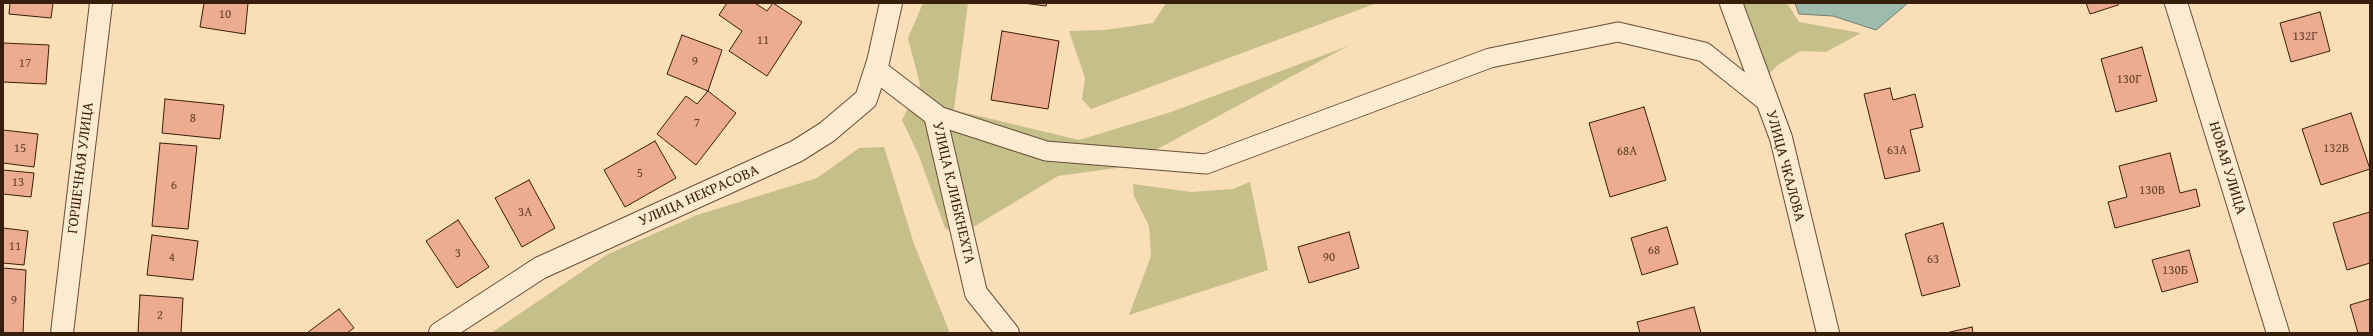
<!DOCTYPE html>
<html>
<head>
<meta charset="utf-8">
<style>
	body { margin:0 }
	#map { position:relative; width:2373px; height:336px; overflow:hidden; background:#fadeb8; font-family:"Gentium Book Plus",serif }
	canvas { display:block }
	.frame { position:absolute; inset:0; border:4px solid #381e0d; pointer-events:none }
</style>
</head>
<body>
<div id="map">
<canvas width="2373" height="336"></canvas>
<div class="frame"></div>
</div>
<script>
const g = document.querySelector('canvas').getContext('2d');
g.lineJoin = 'round';
function fill(path, color) { g.fillStyle = color; g.fill(path, 'evenodd'); }
const poly = rows => new Path2D(rows.map(r => 'M' + r).join(''));
function stroke(path, color, width, dash) { g.strokeStyle = color; g.lineWidth = width; g.lineCap = dash ? 'butt' : 'round'; g.setLineDash(dash || []); g.stroke(path); }
function write(font, color, halo, rows, align = 'center') {
  g.font = font + ' "Gentium Book Plus",serif'; g.lineWidth = 3; g.setLineDash([]); g.textBaseline = 'middle'; g.strokeStyle = halo; g.fillStyle = color; for (const [text, x, y, turn = 0] of rows) {
    g.save(); g.translate(x, y); g.rotate((+turn || 0) * Math.PI / 180); g.textAlign = isNaN(turn) ? turn : align; if (halo) g.strokeText(text, 0, 0); g.fillText(text, 0, 0); g.restore();
  }
}
const green = poly([
	[923,3,968,3,954,110,1079,140,1171,112,1348,46,1124,167,1058,176,960,235,945,228,919,156,902,120,920,85,908,38],
	[1166,3,1377,3,1091,109,1082,99,1085,78,1069,31,1105,30,1153,23],
	[1729,3,1787,3,1799,22,1861,33,1826,52,1800,51,1778,65,1756,86],
	[884,147,914,244,950,333,491,333,608,254,697,215,817,178,859,148],
	[1250,182,1268,270,1129,315,1151,256,1149,226,1134,196,1133,184,1191,192,1233,189]
]);
const water = poly([
	[1795,3,1908,3,1876,30,1833,16,1799,14,1795,3]
]);
const building = poly([
	[10,3,53,3,51,18,9,14,10,3],
	[204,3,248,3,245,34,200,27,204,3],
	[727,3,755,3,767,11,773,3,802,22,767,76,729,51,742,31,719,15,727,3],
	[1023,3,1047,3,1046,6,1023,3],
	[2086,3,2118,3,2118,5,2090,14,2086,3],
	[2320,12,2330,51,2291,62,2280,23,2320,12],
	[1002,31,1059,41,1048,109,991,100,1002,31],
	[682,35,722,50,708,91,667,74,682,35],
	[3,43,49,45,46,84,3,82,3,43],
	[2142,47,2157,101,2116,112,2101,59,2142,47],
	[1890,88,1893,100,1915,94,1923,127,1910,130,1920,171,1885,179,1864,94,1890,88],
	[708,91,736,113,696,165,657,134,686,96,697,104,708,91],
	[165,99,224,105,220,139,162,133,165,99],
	[1644,107,1666,180,1610,197,1589,123,1644,107],
	[2351,113,2370,169,2321,185,2302,129,2351,113],
	[3,130,38,134,34,167,3,163,3,130],
	[655,141,676,178,625,207,604,170,655,141],
	[160,143,197,146,188,229,152,226,160,143],
	[2170,153,2180,193,2196,189,2200,206,2115,228,2108,202,2127,197,2119,166,2170,153],
	[3,170,34,173,31,197,3,194,3,170],
	[529,180,555,228,522,247,495,198,529,180],
	[2370,212,2370,263,2347,270,2333,223,2370,212],
	[458,220,489,267,457,288,426,241,458,220],
	[1943,223,1960,286,1922,296,1905,234,1943,223],
	[1667,227,1678,264,1642,275,1631,238,1667,227],
	[3,228,28,231,24,265,3,263,3,228],
	[1349,232,1359,268,1309,283,1298,247,1349,232],
	[152,235,198,241,193,280,147,275,152,235],
	[2189,250,2198,282,2162,292,2152,260,2189,250],
	[3,268,26,270,23,333,3,333,3,268],
	[140,295,183,298,181,333,138,333,140,295],
	[2370,299,2370,333,2358,333,2350,305,2370,299],
	[1694,307,1701,333,1640,333,1637,322,1694,307],
	[339,309,354,328,347,333,307,333,339,309],
	[1972,327,1973,333,1946,333,1972,327]
]);
const service = poly([
	[935,115,1046,151,1206,164,1490,58,1618,32,1704,52,1768,103]
]);
const minor = poly([
	[1731,3,1781,138,1828,333],
	[2176,3,2278,333],
	[876,70,935,115,976,293,1008,333],
	[62,333,101,3]
]);
const tertiary = poly([
	[440,333,540,268,797,151,827,132,866,99,878,62,891,3]
]);
const numberNames = [
	["10",225,15],
	["132Г",2305,37],
	["11",763,41],
	["9",695,62],
	["17",25,64],
	["130Г",2129,80],
	["8",193,119],
	["7",697,124],
	["15",20,149],
	["132В",2336,149],
	["63А",1897,151],
	["68А",1627,152],
	["5",640,174],
	["13",18,183],
	["6",174,186],
	["130В",2152,191],
	["3А",525,213],
	["11",15,247],
	["68",1654,251],
	["3",458,254],
	["4",172,258],
	["90",1329,258],
	["63",1933,260],
	["130Б",2175,271],
	["9",14,301],
	["2",160,316]
];
const streetNames = [
	["УЛИЦА ЧКАЛОВА",1785,166,75],
	["ГОРШЕЧНАЯ УЛИЦА",81,168,-83],
	["НОВАЯ УЛИЦА",2227,168,73],
	["УЛИЦА К.ЛИБКНЕХТА",953,193,77],
	["УЛИЦА НЕКРАСОВА",699,196,-24]
];
fill(green, '#c5bf8a');
fill(water, '#9ebcad');
stroke(water, '#757d6d', 1);
fill(building, '#edac91');
stroke(building, '#381e0d', 1);
stroke(service, '#684e38', 21);
stroke(minor, '#684e38', 24);
stroke(tertiary, '#684e38', 24);
stroke(service, '#fcead1', 19);
stroke(minor, '#fcead1', 22);
stroke(tertiary, '#fcead1', 22);
write('13px', '#65422e', null, numberNames);
write('15px', '#381e0d', '#fcead1', streetNames);
</script>
</body>
</html>
